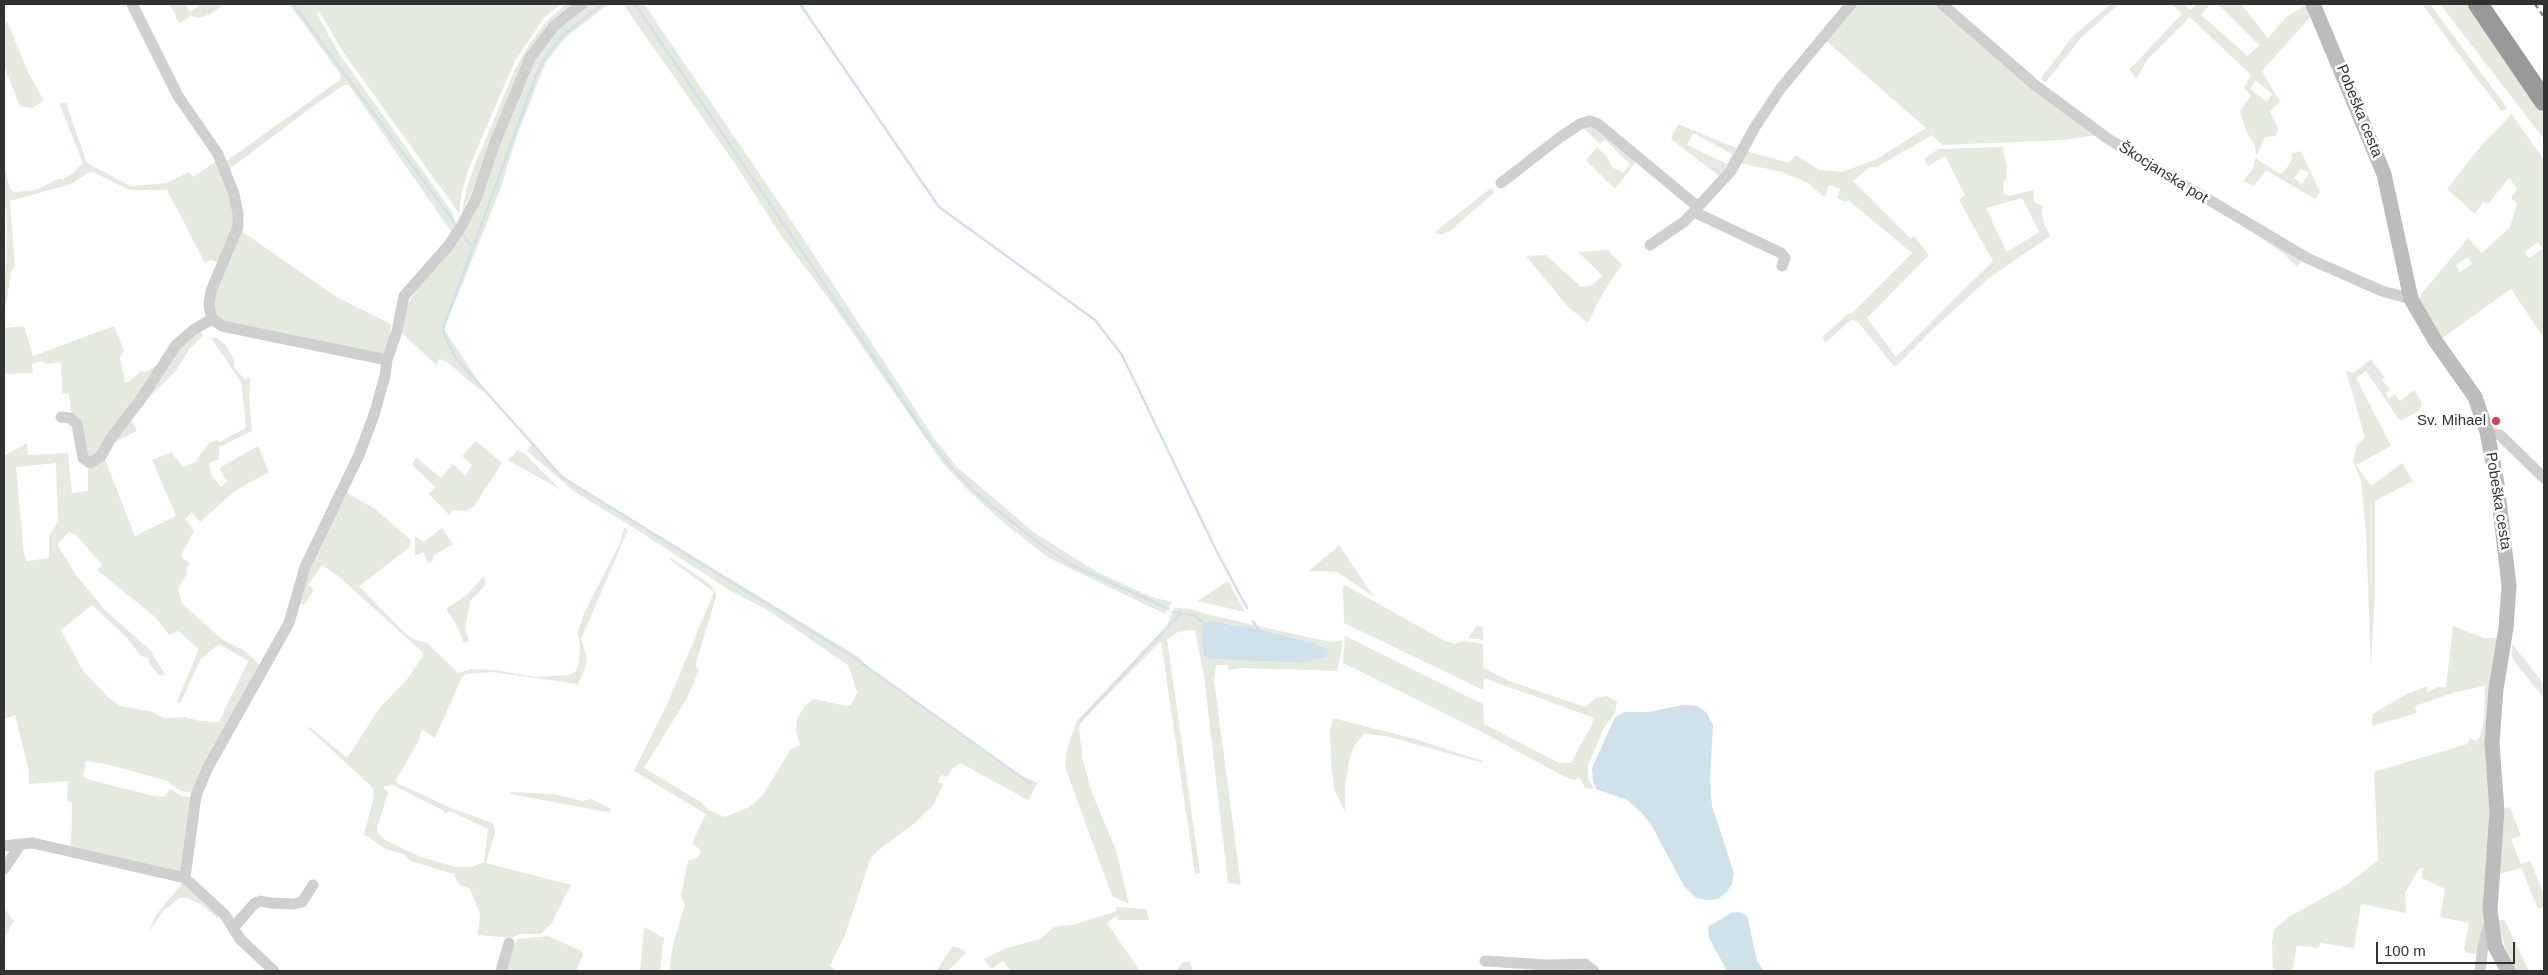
<!DOCTYPE html>
<html>
<head>
<meta charset="utf-8">
<style>
	body { margin:0 }
	#map { position:relative; width:2548px; height:975px; overflow:hidden; background:#fff; font-family:Arial,sans-serif }
	canvas { display:block }
	.frame { position:absolute; inset:0; border:5px solid #323232; pointer-events:none }
	.scale { position:absolute; left:2376px; top:942px; width:139px; height:22px; box-sizing:border-box; border:2px solid #323232; border-top:0; padding-left:6px; font-size:15px; line-height:18px; white-space:nowrap; color:#323232; -webkit-text-stroke:4px #fff; paint-order:stroke }
</style>
</head>
<body>
<div id="map">
<canvas width="2548" height="975"></canvas>
<div class="frame"></div>
<div class="scale">100 m</div>
</div>
<script>
const g = document.querySelector('canvas').getContext('2d');
g.lineJoin = 'round';
function fill(path, color) { g.fillStyle = color; g.fill(path, 'evenodd'); }
const poly = rows => new Path2D(rows.map(r => 'M' + r).join(''));
function stroke(path, color, width, dash) { g.strokeStyle = color; g.lineWidth = width; g.lineCap = dash ? 'butt' : 'round'; g.setLineDash(dash || []); g.stroke(path); }
function write(font, color, halo, rows, align = 'center') {
  g.font = font + ' Arial,sans-serif'; g.lineWidth = 5; g.setLineDash([]); g.textBaseline = 'middle'; g.strokeStyle = halo; g.fillStyle = color; for (const [text, x, y, turn = 0] of rows) {
    g.save(); g.translate(x, y); g.rotate((+turn || 0) * Math.PI / 180); g.textAlign = isNaN(turn) ? turn : align; if (halo) g.strokeText(text, 0, 0); g.fillText(text, 0, 0); g.restore();
  }
}
const green = poly([
	[170,4,185,4,190,12,202,4,225,4,210,14,199,18,191,16,179,23],
	[289,4,561,4,544,18,515,61,470,165,462,191,459,213,343,52,320,12,317,14,338,52,452,212,456,224,453,234,349,85,344,85,316,104,228,170,225,162,340,80,341,75],
	[566,4,579,4,550,25,461,215,467,187,474,167,515,69,528,46,544,24],
	[587,4,609,4,565,38,546,62,518,133,499,193,444,329,484,390,481,391,447,362,439,359,436,365,401,332,404,311,413,295,441,259,542,44],
	[623,4,644,4,797,229,934,438,957,467,1036,534,1099,573,1152,597,1172,602,1165,614,1049,558,1005,524,969,491,942,462,832,303,782,237,738,168],
	[1855,4,1938,4,2096,135,2065,140,1942,145,1932,135,1877,167,1870,167,1853,181,1910,238,1914,236,1929,255,1867,318,1896,357,1993,261,1959,200,1965,195,1945,156,1928,166,1924,159,1938,149,2003,147,2007,170,2006,180,2003,182,2004,194,2009,196,2033,190,2034,202,2042,206,2043,221,2050,236,1989,278,1932,330,1897,365,1894,366,1857,321,1851,320,1825,343,1823,336,1849,313,1851,314,1912,253,1848,200,1846,202,1837,198,1840,189,1829,185,1825,196,1821,195,1810,184,1782,172,1740,163,1746,151,1789,163,1796,155,1819,170,1842,172,1875,160,1926,128,1825,40],
	[2022,198,2039,232,2007,252,1986,208],
	[2111,4,2119,4,2082,37,2046,82,2043,81,2041,78,2073,36],
	[2172,4,2183,4,2190,10,2197,4,2210,4,2201,15,2248,56,2259,45,2218,4,2241,4,2268,38,2286,17,2308,4,2313,14,2262,71,2280,102,2270,111,2278,129,2276,136,2265,137,2256,156,2255,146,2246,131,2240,111,2251,96,2244,87,2251,75,2190,17,2147,60,2137,78,2129,70,2182,14],
	[2255,80,2272,94,2267,102,2250,89],
	[2422,4,2430,4,2507,108,2505,110,2502,111,2473,74],
	[2440,4,2468,4,2544,114,2544,139],
	[7,21,28,72,44,101,32,108,20,106,4,66,4,28],
	[59,103,66,103,87,163,131,186,166,183,189,172,193,177,218,160,236,219,218,263,211,260,205,263,167,190,129,190,93,172,88,173,71,184,10,201,15,266,11,271,6,306,4,306,7,227,6,209,4,205,4,165,10,189,14,192,36,190,60,178,62,180,73,173,83,163],
	[2511,113,2544,160,2544,338,2511,289,2441,339,2419,298,2422,293,2468,238,2482,253,2510,227,2517,204,2511,198,2517,189,2509,178,2488,204,2483,202,2475,214,2447,189,2480,147,2507,120],
	[2538,242,2543,249,2529,258,2525,252],
	[2468,257,2472,264,2460,272,2456,265],
	[1678,124,1741,150,1722,178,1671,139],
	[1693,133,1732,154,1727,164,1687,145],
	[1590,125,1637,161,1615,189,1586,160,1597,147,1607,157,1612,167,1623,173,1630,164,1605,140,1600,144,1581,126],
	[2301,151,2320,192,2315,199,2266,170,2254,186,2243,181,2253,169,2255,158,2280,174,2285,171,2292,159,2291,154],
	[2301,169,2309,173,2302,184,2294,178],
	[1491,188,1495,192,1450,231,1441,235,1435,232],
	[2240,224,2303,259,2297,267,2283,253],
	[240,230,335,296,391,324,389,345,384,354,221,322,214,316,214,291],
	[1608,250,1622,265,1604,291,1588,323,1568,307,1526,256,1546,255,1581,287,1590,286,1603,276,1578,252],
	[24,326,33,356,114,326,124,351,120,357,125,383,130,381,141,371,146,372,155,366,159,368,100,454,87,458,81,424,71,412,69,394,62,393,61,362,47,364,42,361,32,364,33,373,4,374,4,328],
	[201,332,203,336,189,350,176,371,149,398,146,395,182,341],
	[215,337,225,344,234,359,234,367,245,380,250,377,249,398,252,431,219,447,219,459,209,463,211,474,221,487,227,481,219,468,258,446,269,472,236,490,200,522,192,512,185,519,194,531,181,555,183,559,190,563,186,569,187,574,178,588,179,593,182,603,188,609,222,639,245,651,261,666,193,793,181,791,165,780,106,764,86,761,83,776,90,780,154,796,164,797,170,789,182,796,193,798,183,873,71,848,72,803,67,801,68,781,29,784,29,771,15,715,4,719,4,456,27,443,28,455,68,453,72,493,88,491,88,469,104,457,135,536,176,516,152,460,171,452,183,467,195,462,209,443,217,440,219,442,246,428,241,382,211,338],
	[56,463,58,521,49,536,49,558,27,561,24,554,16,467],
	[69,532,77,536,102,565,97,570,155,617,169,635,178,631,199,649,177,701,180,704,200,660,219,644,248,661,219,722,200,721,184,717,164,718,150,711,120,706,109,698,83,671,61,630,92,605,125,636,141,656,148,658,150,665,160,676,165,674,150,650,105,610,76,575,58,546,58,543],
	[2371,359,2385,378,2382,380,2390,390,2386,393,2389,398,2395,394,2400,401,2414,390,2422,403,2419,411,2400,421,2366,371,2356,378,2391,446,2356,465,2371,486,2402,463,2413,481,2375,501,2375,591,2371,667,2366,532,2361,480,2353,461,2357,445,2365,438,2346,371,2354,373],
	[130,418,137,431,111,444],
	[476,441,502,463,474,506,466,511,453,510,449,515,429,494,435,487,412,465,416,457,441,478,453,464,465,476,472,465,462,456],
	[533,442,557,471,572,483,859,657,869,669,967,740,1013,772,1038,783,1028,800,960,763,951,770,947,777,941,775,938,782,943,784,934,804,915,823,877,851,870,860,845,935,830,966,837,971,669,971,673,945,685,904,681,895,688,861,698,857,701,851,692,843,706,814,634,771,669,700,714,592,669,559,671,558,710,584,716,594,716,597,697,659,696,667,699,670,687,698,644,768,701,802,708,810,725,817,749,807,762,796,791,749,800,745,796,730,797,719,805,705,814,699,846,706,852,704,857,692,849,666,771,612,731,591,634,528,575,492,527,451],
	[518,450,526,455,561,490,508,460],
	[347,493,375,509,411,540,409,548,359,586,404,632,413,639,427,643,458,673,471,669,496,670,534,677,569,675,575,672,578,666,580,650,578,632,584,613,620,543,624,527,628,530,581,639,587,658,584,671,578,684,493,672,466,674,462,677,435,738,422,729,418,742,396,780,397,783,451,808,492,823,495,829,495,833,486,863,571,885,552,923,541,934,519,934,512,938,478,935,480,913,470,889,458,884,454,874,410,861,405,855,386,849,364,834,374,797,373,788,308,728,310,727,347,758,379,709,407,679,423,656,422,652,338,576,322,565,308,585,314,590,304,605,299,603,303,583],
	[393,785,442,810,445,814,450,811,488,829,484,862,472,867,456,867,421,857,385,840,377,832,377,828,388,793,384,788,385,786],
	[442,528,453,544,433,556,434,560,428,563,424,552,415,556,415,536,424,542],
	[1339,545,1374,597,1337,572,1309,571],
	[484,576,486,583,483,588,470,601,465,629,469,641,464,643,456,624,446,609,468,594],
	[1228,581,1245,612,1197,601],
	[1345,585,1443,640,1455,644,1464,641,1483,644,1483,668,1512,682,1582,706,1586,706,1596,698,1606,696,1617,702,1615,713,1604,728,1588,765,1588,779,1594,789,1585,788,1580,778,1574,780,1565,777,1484,733,1343,663,1345,636,1483,704,1484,724,1559,763,1571,763,1594,721,1592,717,1484,678,1483,690,1344,623,1343,587],
	[1175,608,1192,609,1206,614,1311,638,1333,642,1342,640,1341,653,1337,671,1244,668,1228,670,1228,665,1216,665,1214,680,1241,885,1228,883,1204,676,1195,630,1178,632,1167,639,1200,873,1195,874,1161,641,1083,720,1079,727,1083,761,1092,793,1116,850,1129,904,1112,896,1065,767,1067,749,1076,722,1167,625],
	[1223,623,1258,629,1309,642,1298,663,1211,659],
	[1476,626,1483,627,1483,640,1468,638],
	[2453,626,2484,638,2498,638,2492,809,2483,932,2479,954,2466,953,2464,949,2469,923,2440,917,2445,889,2422,878,2423,868,2419,869,2405,893,2406,913,2361,904,2354,948,2321,943,2318,948,2297,946,2292,971,2273,971,2272,942,2274,930,2287,918,2348,884,2378,860,2374,772,2467,744,2470,738,2476,741,2480,737,2484,720,2485,686,2456,692,2415,706,2417,713,2372,726,2372,714,2407,694,2427,686,2427,693,2437,687,2446,687],
	[2512,644,2544,684,2544,698,2516,664,2512,656],
	[1333,718,1415,739,1483,761,1483,763,1386,736,1364,734,1354,746,1350,758,1345,784,1345,812,1334,789,1331,763,1330,731],
	[511,792,554,794,582,801,592,799,611,809,609,812,602,811,510,794],
	[2510,807,2521,836,2511,839,2521,864,2530,861,2544,894,2544,906,2538,909,2521,868,2499,874,2505,808],
	[183,882,220,915,217,918,202,905,187,898,180,898,164,910,148,933,156,915],
	[1116,907,1146,909,1149,920,1118,920,1116,916,1107,923,1140,971,1011,971,1003,961,991,969,984,959,1004,949,1040,939,1054,927,1072,925,1117,911],
	[4,908,14,921,4,939],
	[2504,919,2529,971,2515,971,2507,955,2498,921],
	[644,927,664,938,660,971,640,971],
	[548,936,582,951,583,955,576,971,504,971,510,951,518,939],
	[953,946,964,950,965,954,948,971,936,971],
	[1183,962,1190,962,1193,971,1176,971]
]);
const water = poly([
	[1210,621,1258,629,1309,642,1328,649,1327,657,1298,663,1211,659,1204,656,1202,642,1203,625],
	[1683,705,1697,706,1706,712,1713,725,1710,780,1712,806,1734,873,1732,884,1727,892,1718,899,1707,900,1696,898,1684,886,1652,826,1641,812,1627,800,1596,789,1593,780,1592,768,1615,717,1625,712,1648,712],
	[1739,912,1747,916,1757,961,1764,971,1727,971,1709,938,1708,927,1731,913]
]);
const stream = poly([
	[293,4,454,222],
	[603,4,563,35,545,58,536,76,444,326,443,332,455,357,562,477,853,657,1031,784],
	[635,4,928,438,952,468,977,494,1044,547,1072,565,1168,609],
	[800,4,939,207,1095,320,1122,355,1216,550,1247,608],
	[464,236,473,248],
	[1173,612,1194,615,1204,623],
	[1253,621,1258,629],
	[1080,721,1181,613]
]);
const street = poly([
	[132,4,178,96,218,154,234,194,238,214,238,227,211,291,209,306,212,319,222,326,387,360,385,376,374,415,359,455,305,567,289,623,207,769,196,796,185,878,225,915,240,939,274,971],
	[1942,4,2035,85,2107,138,2145,162,2307,258,2382,291,2411,299],
	[1501,183,1559,138,1580,124,1590,121,1598,124,1698,207],
	[1694,212,1781,253,1785,258,1782,266],
	[1650,245,1685,221,1731,171,1755,127,1781,88,1851,4],
	[387,360,397,331,404,296,449,245,462,225,476,199,494,145,530,58,554,26,582,4],
	[61,417,70,418,77,424,83,458,90,463,101,456,111,438,141,399,176,345,193,330,212,319],
	[2487,432,2500,435,2544,478],
	[4,846,21,844],
	[4,869,21,844,33,843,185,878],
	[233,928,255,903,261,901,270,903,293,904,302,902,313,885],
	[1485,961,1548,965,1585,964,1594,971],
	[501,971,509,943],
	[2480,971,2483,946,2490,921]
]);
const secondary = poly([
	[2313,4,2384,174,2411,299,2436,342,2475,397,2487,432,2497,483,2509,586,2506,628,2496,689,2492,743,2497,811,2490,910,2495,946,2508,971]
]);
const highway = poly([
	[2478,4,2544,101]
]);
const rail = poly([
	[2535,4,2544,17]
]);
const markers = [
	[2496,421,5,"#da4253"]
];
const streetNames = [
	["Pobeška cesta",2359,111,68],
	["Škocjanska pot",2163,173,32],
	["Pobeška cesta",2498,501,81]
];
const poiNames = [
	["Sv. Mihael",2486,421]
];
fill(green, '#e5eade');
fill(water, '#cfe1eb');
stroke(stream, '#cfe1eb', 2.5);
stroke(street, '#cfcfcf', 11);
stroke(secondary, '#bcbcbc', 15);
stroke(highway, '#999', 20);
stroke(rail, '#878787', 2.5, [5, 4]);
for (const [x, y, r, color] of markers) { const dot = new Path2D(); dot.arc(x, y, r, 0, 2 * Math.PI); g.fillStyle = color; g.fill(dot); stroke(dot, '#fff', 2); }
write('15px', '#323232', '#fff', streetNames);
write('15px', '#323232', '#fff', poiNames, 'right');
</script>
</body>
</html>
